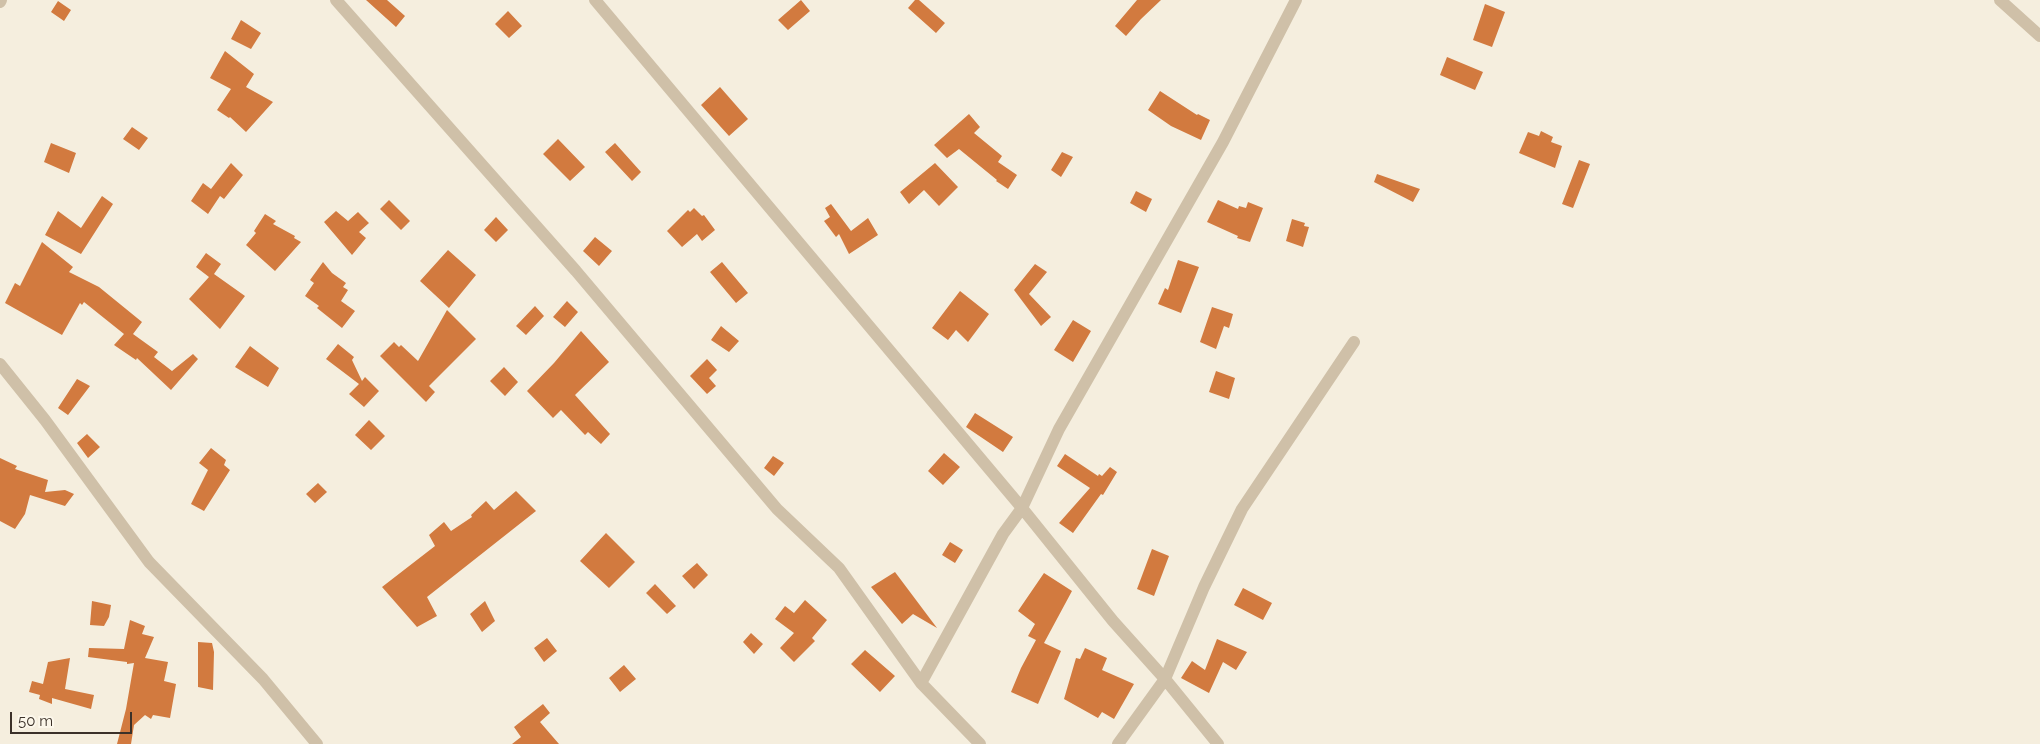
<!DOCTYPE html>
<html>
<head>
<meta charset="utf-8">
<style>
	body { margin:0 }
	#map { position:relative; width:2040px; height:744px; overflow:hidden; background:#f5eede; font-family:Raleway,sans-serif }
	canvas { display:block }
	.scale { position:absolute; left:10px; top:712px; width:122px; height:22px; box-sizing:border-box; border:2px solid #3b3129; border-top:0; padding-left:6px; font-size:15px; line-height:18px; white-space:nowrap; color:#3b3129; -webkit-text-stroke:4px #fcf7eb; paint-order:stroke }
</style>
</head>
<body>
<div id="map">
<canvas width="2040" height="744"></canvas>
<div class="scale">50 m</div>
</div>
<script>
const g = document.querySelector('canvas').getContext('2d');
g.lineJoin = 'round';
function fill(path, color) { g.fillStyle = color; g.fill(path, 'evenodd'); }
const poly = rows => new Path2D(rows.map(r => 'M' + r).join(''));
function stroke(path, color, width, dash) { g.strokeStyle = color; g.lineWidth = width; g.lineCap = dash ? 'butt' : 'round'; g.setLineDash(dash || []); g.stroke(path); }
const building = poly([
	[366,0,387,0,405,16,396,27],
	[801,0,810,11,788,30,778,20],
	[915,0,919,0,945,23,936,33,908,8],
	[1137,0,1161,0,1141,19,1126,36,1115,26],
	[58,1,71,10,64,21,51,12],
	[1485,4,1505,12,1492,47,1473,40],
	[508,11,522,26,509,38,495,24],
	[241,20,261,33,251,49,231,39],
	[225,51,254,74,246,87,273,102,246,132,230,117,229,118,217,110,231,89,210,78],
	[1447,57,1483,72,1475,90,1440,75],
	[720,87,748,119,729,136,701,105],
	[1160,91,1197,115,1198,114,1210,120,1201,140,1171,126,1148,110],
	[969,114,980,127,974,133,1002,156,998,162,1017,175,1008,189,996,181,997,180,959,149,947,158,934,145],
	[132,127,148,138,139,150,123,139],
	[1541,131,1553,137,1551,142,1562,146,1555,168,1519,153,1528,132,1539,136],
	[558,139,585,167,570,181,543,154],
	[51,143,76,153,69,173,44,162],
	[615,143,641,172,632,181,605,152],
	[1062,152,1073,157,1061,177,1051,170],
	[1579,160,1590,164,1573,208,1562,204],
	[231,163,243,175,224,199,220,196,208,214,191,201,203,183,211,189],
	[935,163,958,187,939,206,924,190,909,204,900,192],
	[1377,174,1420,189,1413,202,1374,182],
	[1136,191,1152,199,1146,212,1130,203],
	[102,196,113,204,81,254,45,235,58,211,81,228],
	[389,200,410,221,401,230,380,209],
	[1218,200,1238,209,1239,206,1246,208,1248,202,1263,208,1250,242,1237,238,1238,236,1207,222],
	[831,204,851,231,868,218,878,235,849,254,839,234,836,237,824,221,830,217,825,208],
	[694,208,702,216,704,215,715,230,702,241,697,234,682,247,667,231,688,210,690,212],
	[336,211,348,221,358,212,369,223,359,232,366,238,352,255,324,222],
	[265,214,276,221,273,224,295,236,294,238,301,242,275,271,246,245,256,233,254,231],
	[496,217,508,230,496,242,484,230],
	[1292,219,1305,223,1304,226,1309,227,1303,247,1286,241],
	[595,237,612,251,599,266,583,251],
	[42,242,73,267,69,272,99,287,142,322,133,334,158,352,154,357,172,371,193,354,198,359,171,390,137,358,136,360,114,345,124,334,84,302,82,305,80,303,62,335,5,303,15,283,20,286],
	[448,250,476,275,449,308,420,281],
	[206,253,221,264,214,274,245,296,220,329,189,299,209,277,196,267],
	[1178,260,1199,267,1181,313,1158,304,1165,288,1168,290],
	[323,262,332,273,346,283,343,287,348,290,341,301,355,311,342,328,317,308,319,306,305,296,314,283,310,280],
	[722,262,748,293,736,303,710,272],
	[1035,264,1047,272,1029,294,1051,317,1041,326,1014,290],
	[960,291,989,314,968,342,956,330,948,340,932,328],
	[567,301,578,312,565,327,553,317],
	[535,306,544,316,526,335,516,326],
	[1212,307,1233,314,1229,328,1224,326,1216,349,1200,342],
	[447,310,476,339,429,386,435,392,426,402,380,356,394,342,399,347,401,345,418,361],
	[1073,320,1091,331,1073,362,1054,350],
	[721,326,739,341,729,352,711,340],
	[581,331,609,362,575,395,610,434,601,444,588,432,585,435,561,410,553,418,527,391,554,363],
	[338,344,354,357,352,360,362,381,365,377,379,391,364,407,349,394,359,384,326,359],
	[250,346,279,368,268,387,235,367],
	[707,359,717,370,709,378,716,386,707,394,690,376],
	[504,367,518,382,505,396,490,381],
	[1216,371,1235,378,1229,399,1209,392],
	[77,379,90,386,68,415,58,408],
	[975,413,1013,437,1003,452,966,427],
	[369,420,385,436,371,450,355,435],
	[87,434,100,447,88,458,77,443],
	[211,448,226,460,224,465,230,470,204,511,191,504,208,470,199,463],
	[944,453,960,467,943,485,928,471],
	[1065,454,1098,476,1099,474,1102,476,1110,467,1117,472,1103,495,1101,494,1073,533,1059,523,1090,488,1057,466],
	[773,456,784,463,774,476,764,468],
	[0,458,17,466,15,469,48,480,45,492,65,490,74,494,65,506,30,495,25,514,15,529,0,521],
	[318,483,327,492,315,503,306,494],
	[516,491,536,511,427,597,437,616,417,627,382,587,435,546,429,535,444,522,451,531,472,517,471,515,486,501,494,510],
	[606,533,635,562,609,588,580,561],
	[950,542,963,550,955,563,942,555],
	[1152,549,1169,556,1154,596,1137,589],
	[697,563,708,575,694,589,682,576],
	[895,572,937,628,913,614,902,624,871,587],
	[1044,573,1072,591,1044,643,1061,651,1038,704,1011,692,1021,668,1036,640,1028,636,1035,624,1018,611],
	[655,584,676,606,667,614,646,593],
	[1243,588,1272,603,1263,620,1234,605],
	[805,600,827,620,812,638,815,641,794,662,780,648,794,633,775,619,785,606,794,613],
	[92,601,111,605,109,617,104,626,90,625],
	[485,601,495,621,482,632,470,614],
	[130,620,145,626,142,634,154,637,145,658,168,662,164,681,176,684,170,718,153,715,151,719,145,715,134,725,131,744,117,744,126,709,134,663,127,664,127,662,88,657,89,648,124,649],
	[751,633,763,644,754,654,743,642],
	[547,638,557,651,544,662,534,648],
	[1217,639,1247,652,1236,670,1223,662,1209,693,1181,678,1192,661,1205,670],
	[198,642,212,643,214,652,213,690,198,687],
	[1085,648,1107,658,1102,670,1134,684,1114,719,1102,712,1098,718,1064,699,1076,658,1080,659],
	[865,650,895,676,880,692,851,664],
	[70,658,65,689,94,695,91,709,52,698,52,704,39,699,40,695,29,692,32,681,43,684,48,662],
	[624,665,636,679,620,692,609,678],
	[543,704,550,713,540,722,559,744,512,744,521,737,514,727]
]);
const minor = poly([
	[336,0,576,271,777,509,839,568,921,683,980,744],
	[595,0,1022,508,1113,621,1165,679,1218,744],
	[2000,0,2040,36],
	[0,2,1,0],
	[0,364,45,420,149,562,263,679,317,744],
	[921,683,1003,534,1022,508,1059,429,1223,142,1296,0],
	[1118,744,1165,679,1204,587,1242,509,1354,342]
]);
fill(building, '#d27a3f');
stroke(minor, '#cfc0a8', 12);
</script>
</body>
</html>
